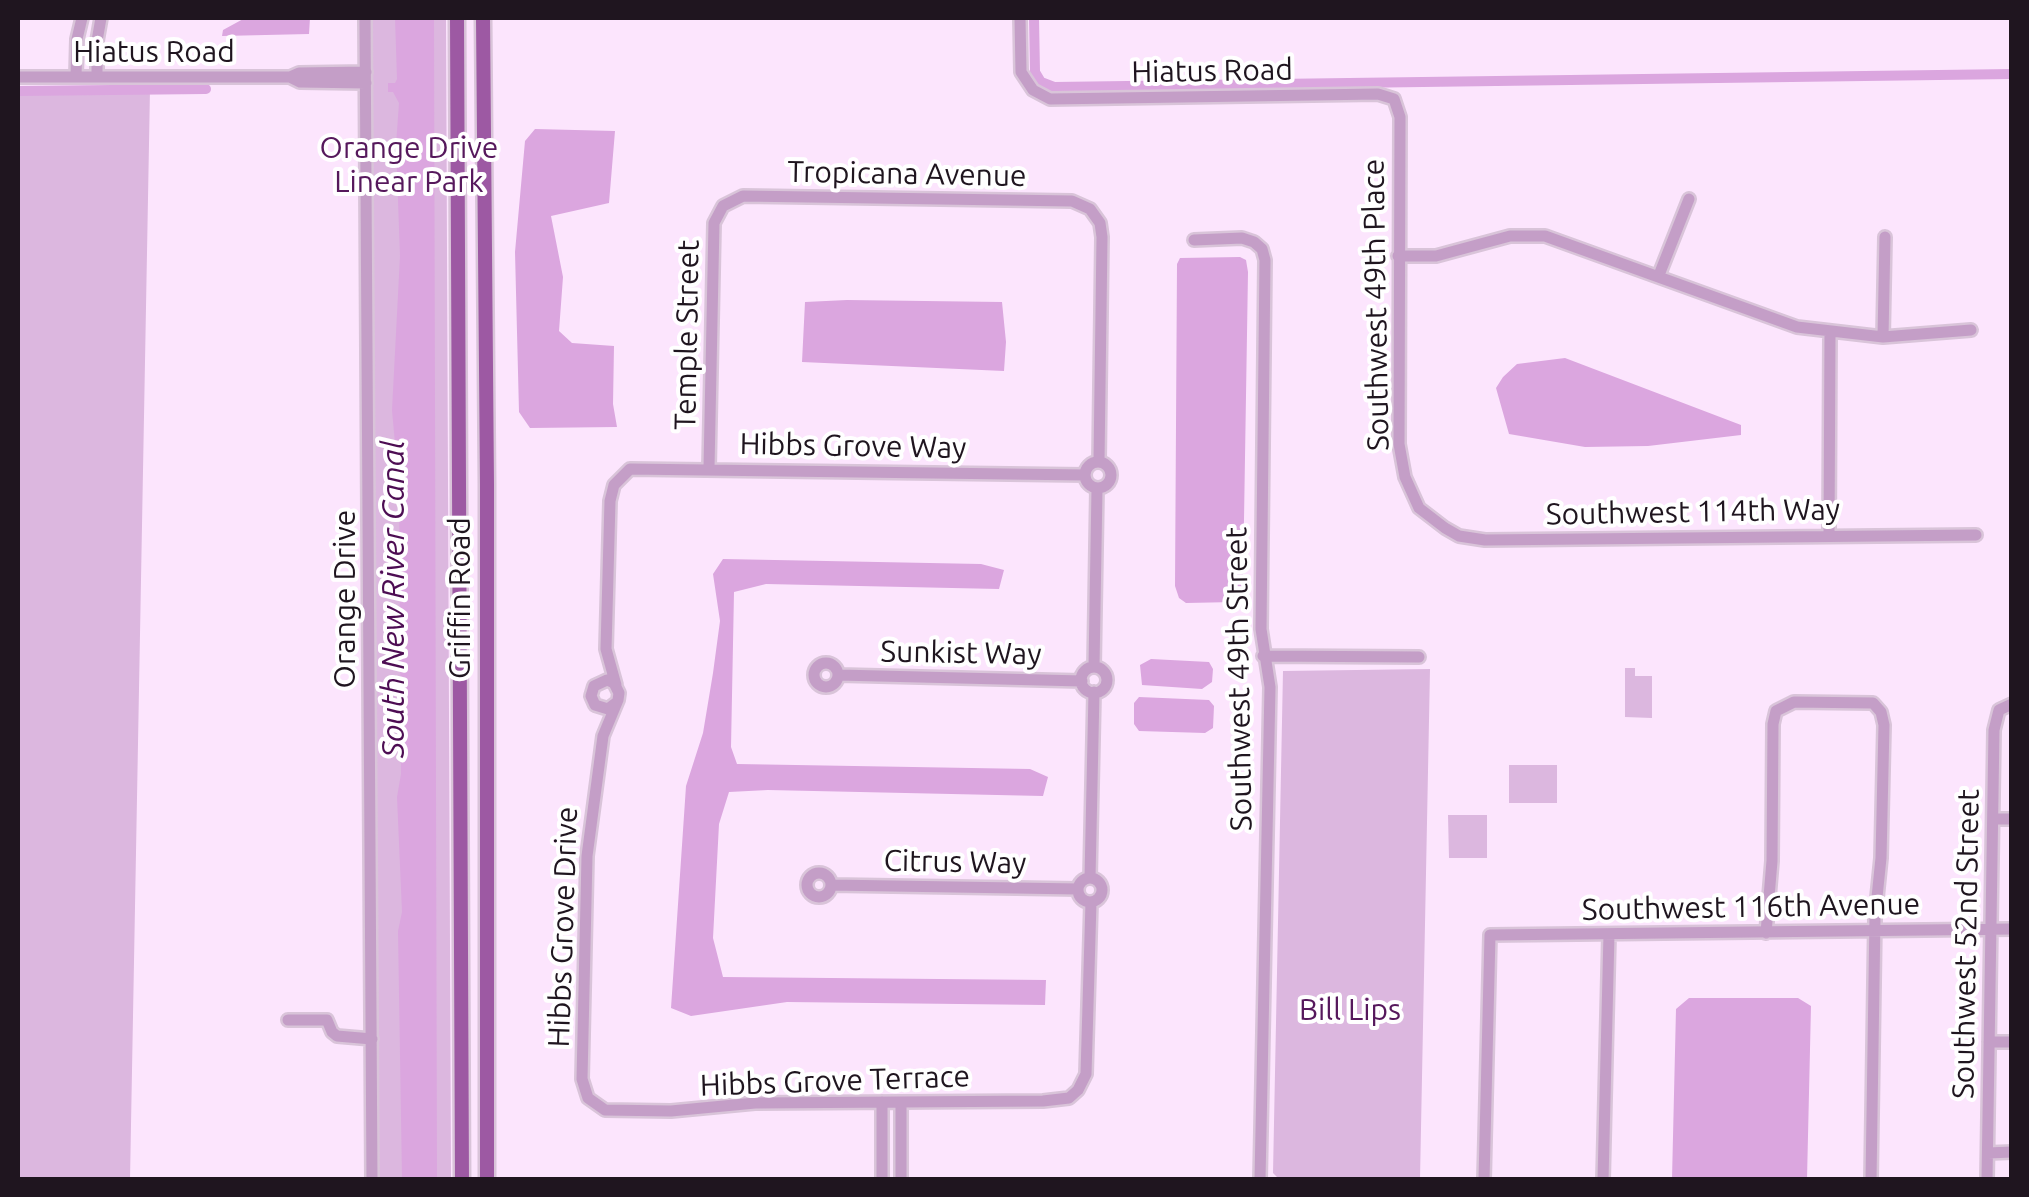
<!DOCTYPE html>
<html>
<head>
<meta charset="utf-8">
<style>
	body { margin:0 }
	#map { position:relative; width:2029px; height:1197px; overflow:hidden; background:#fce5fd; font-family:Ubuntu,sans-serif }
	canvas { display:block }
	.frame { position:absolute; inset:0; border:20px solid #1f151f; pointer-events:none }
</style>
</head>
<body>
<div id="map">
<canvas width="2029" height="1197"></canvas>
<div class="frame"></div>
</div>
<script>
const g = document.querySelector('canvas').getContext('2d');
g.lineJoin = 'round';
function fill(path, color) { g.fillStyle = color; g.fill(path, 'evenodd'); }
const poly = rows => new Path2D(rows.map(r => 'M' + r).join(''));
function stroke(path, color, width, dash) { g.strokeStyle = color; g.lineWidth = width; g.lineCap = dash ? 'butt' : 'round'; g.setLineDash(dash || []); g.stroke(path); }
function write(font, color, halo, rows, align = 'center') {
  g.font = font + ' Ubuntu,sans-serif'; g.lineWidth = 8; g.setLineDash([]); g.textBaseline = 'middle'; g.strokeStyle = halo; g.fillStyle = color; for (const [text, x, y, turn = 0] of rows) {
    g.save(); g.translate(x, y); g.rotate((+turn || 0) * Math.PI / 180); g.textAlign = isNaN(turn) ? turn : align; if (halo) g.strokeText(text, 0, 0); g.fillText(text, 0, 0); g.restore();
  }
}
const green = poly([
	[372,18,446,18,451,1179,377,1179],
	[150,89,130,1179,18,1179,18,91],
	[1625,668,1635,668,1635,676,1652,676,1652,718,1625,717],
	[1430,669,1420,1179,1279,1179,1273,1173,1283,671],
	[1509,765,1557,765,1557,803,1509,803],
	[1448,815,1487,815,1487,858,1449,858]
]);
const water = poly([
	[245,18,310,18,309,34,222,36,223,30],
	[395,18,434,18,437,1180,402,1179,398,931,402,912,397,797,401,774,399,489,392,410,400,256,396,145,399,103,393,92,388,92,388,83,395,83,397,79],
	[535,129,615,131,609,203,551,216,563,277,559,331,572,343,614,346,613,404,617,427,530,428,519,412,515,252,525,141],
	[1240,257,1246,260,1248,272,1243,581,1241,596,1235,602,1186,603,1179,598,1175,586,1177,264,1180,258],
	[847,300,1002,302,1006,342,1004,371,802,362,805,302],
	[1565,358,1741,425,1741,435,1648,446,1585,447,1509,434,1496,388,1503,377,1517,364],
	[723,559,981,564,1004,570,999,589,766,584,734,592,731,747,737,764,1030,769,1048,777,1043,796,768,790,729,792,719,824,713,938,723,977,1046,980,1045,1005,787,1002,691,1016,671,1008,686,786,703,733,713,673,720,621,713,574],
	[1151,659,1209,662,1213,669,1212,682,1202,689,1142,685,1140,665],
	[1139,697,1209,700,1214,706,1213,728,1205,733,1139,731,1134,724,1134,703],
	[1689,998,1798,998,1811,1006,1807,1179,1672,1179,1676,1009]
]);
const canal = poly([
	[1034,18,1035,72,1041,82,1054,87,2012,74],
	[18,91,206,89]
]);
const minor = poly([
	[365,18,372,1180],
	[1020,18,1021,72,1033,90,1050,99,1378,94,1394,99,1400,117,1399,444,1405,477,1419,508,1445,528,1459,536,1485,540,1976,535],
	[76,76,77,39,82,18],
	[97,76,97,41,101,18],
	[18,77,290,77,299,73,366,72],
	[290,77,300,82,366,83],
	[1194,240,1242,238,1254,242,1262,249,1265,260,1261,629,1270,687,1260,1180],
	[1398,256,1436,256,1510,236,1545,236,1797,327,1883,337,1971,330],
	[1659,275,1689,199],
	[1883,337,1885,237],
	'1085 475a13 13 0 1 1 26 0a13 13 0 1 1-26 0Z',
	[709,468,714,223,723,206,743,196,1072,201,1090,209,1100,223,1102,237,1099,461],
	[1829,536,1830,332],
	[1263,656,1419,657],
	'814 675a12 12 0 1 1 24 0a12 12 0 1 1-24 0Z',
	[1094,667,1097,488],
	'1081 680a13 13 0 1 1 26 0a13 13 0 1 1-26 0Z',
	[839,675,1082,681],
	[616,685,606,649,610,501,614,485,630,469,1085,475],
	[616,703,608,709,595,705,591,696,594,686,607,680,614,683,619,693,618,700,603,736,587,856,582,1079,588,1098,605,1110,671,1111,755,1103,1043,1101,1069,1098,1078,1090,1086,1074,1091,902],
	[1994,819,2012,819],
	'807 885a12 12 0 1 1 24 0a12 12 0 1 1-24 0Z',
	'1078 890a12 12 0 1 1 24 0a12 12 0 1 1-24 0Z',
	[1090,878,1094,692],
	[831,885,1078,889],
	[1766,933,1772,861,1773,724,1776,711,1794,702,1873,703,1881,712,1884,725,1881,858,1875,917,1871,1180],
	[288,1020,327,1020,332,1032,337,1036,372,1039],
	[1989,1042,2012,1042],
	[882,1102,882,1180],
	[901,1102,901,1180],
	[1988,1153,2012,1152],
	[1484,1180,1490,935,2012,929],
	[1603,1180,1609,934],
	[1987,1180,1994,730,1999,710,2012,704]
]);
const major = poly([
	[457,18,462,1180],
	[483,18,487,484,487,1180]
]);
const streetNames = [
	["Hiatus Road",154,52],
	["Hiatus Road",1212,71,-1],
	["Tropicana Avenue",907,174,1],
	["Southwest 49th Place",1376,305,-91],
	["Temple Street",687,335,-89],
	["Hibbs Grove Way",853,446,1],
	["Southwest 114th Way",1693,512,-1],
	["Griffin Road",460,598,-90],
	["Orange Drive",345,599,-90],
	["Sunkist Way",961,653,1],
	["Southwest 49th Street",1239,679,-91],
	["Citrus Way",955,862,1],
	["Southwest 116th Avenue",1751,907,-1],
	["Hibbs Grove Drive",563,927,-88],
	["Southwest 52nd Street",1966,944,-89],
	["Hibbs Grove Terrace",835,1081,-2]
];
const parkNames = [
	["Orange Drive",409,148],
	["Linear Park",409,182],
	["Bill Lips",1350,1010]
];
const waterNames = [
	["South New River Canal",393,599,-90]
];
fill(green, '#dcb7df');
fill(water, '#dba6df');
stroke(canal, '#dba6df', 10);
stroke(minor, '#d9c4d9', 16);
stroke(major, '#d9c4d9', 19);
stroke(minor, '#c49ec7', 11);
stroke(major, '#9d59a3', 14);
write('30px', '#1f151f', '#fff', streetNames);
write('30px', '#56185c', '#fff', parkNames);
write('italic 32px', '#4d0d53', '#fff', waterNames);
</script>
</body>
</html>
